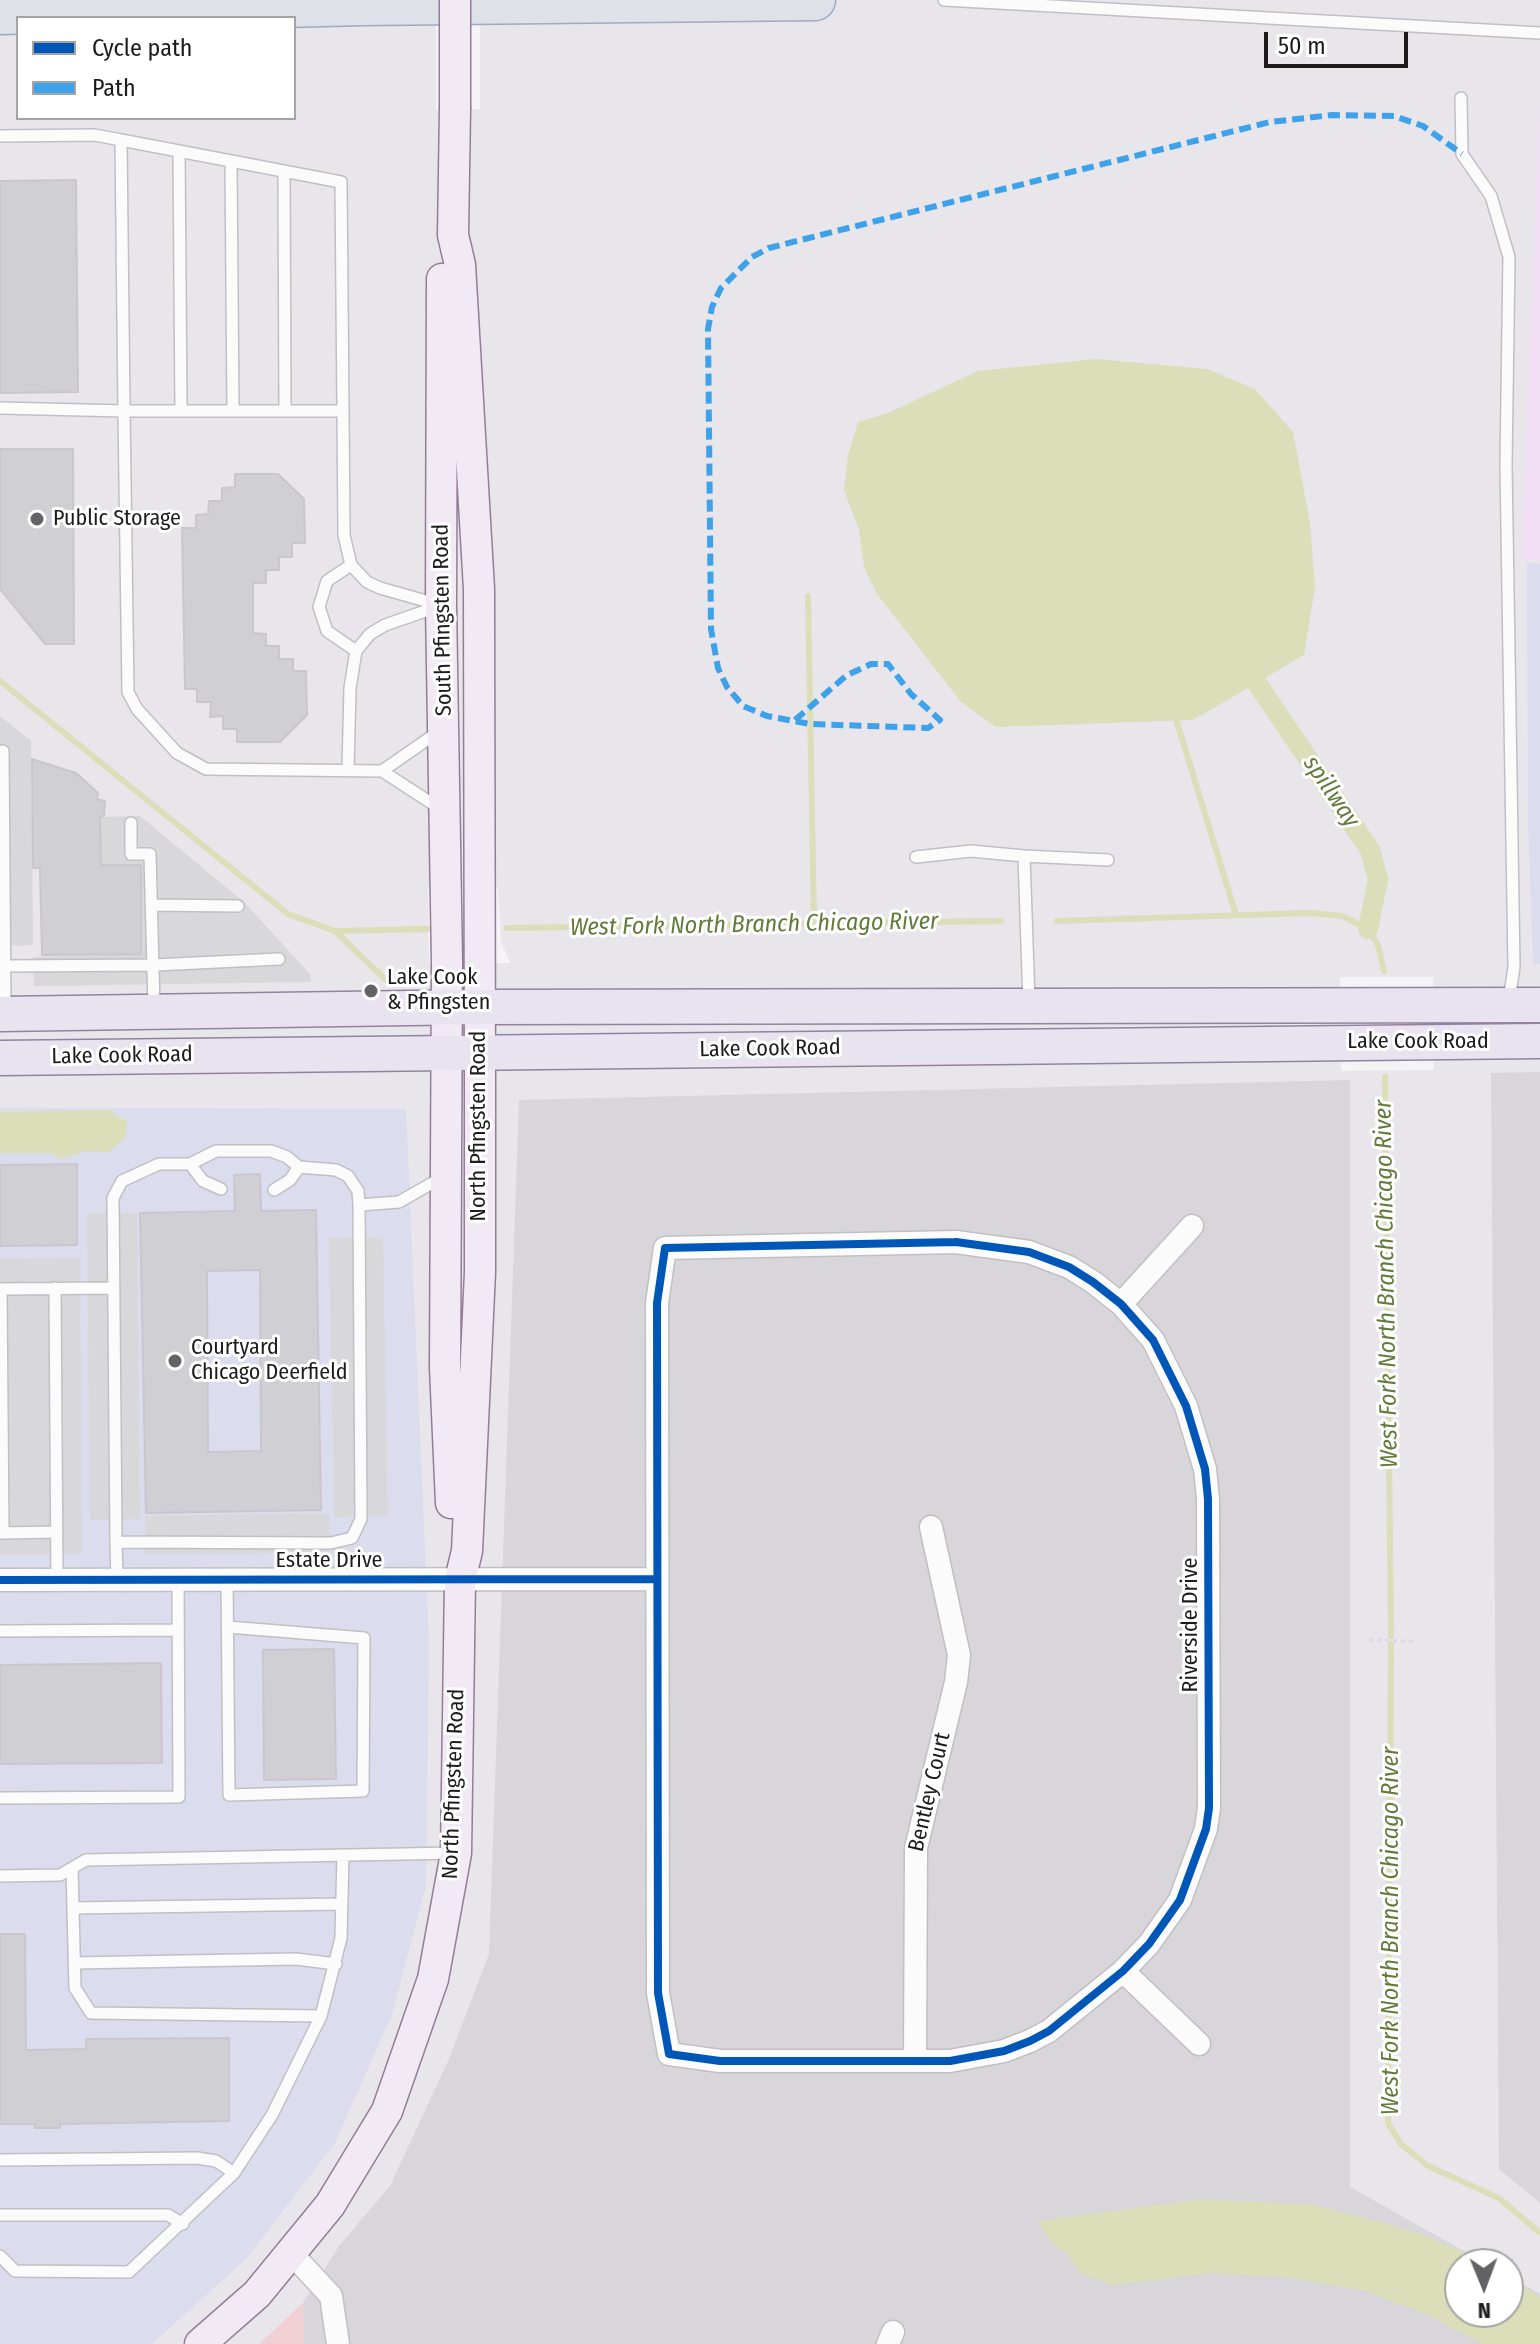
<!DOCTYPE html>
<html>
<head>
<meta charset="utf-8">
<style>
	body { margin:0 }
	#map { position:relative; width:1540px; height:2344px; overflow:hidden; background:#e8e5eb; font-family:"Fira Sans Condensed",sans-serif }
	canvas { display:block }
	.legend { position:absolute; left:16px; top:16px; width:280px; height:104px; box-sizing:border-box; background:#fff; border:2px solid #a4a4a4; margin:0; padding:10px 14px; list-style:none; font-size:24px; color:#1c1c1c }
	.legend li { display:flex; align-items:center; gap:16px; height:40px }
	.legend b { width:40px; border:2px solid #a4a4a4 }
	.north { position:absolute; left:1444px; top:2248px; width:80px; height:80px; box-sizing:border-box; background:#fff; border:2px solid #a4a4a4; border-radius:50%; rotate:179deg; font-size:22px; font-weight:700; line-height:32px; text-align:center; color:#1c1c1c }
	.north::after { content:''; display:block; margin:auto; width:28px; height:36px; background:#636264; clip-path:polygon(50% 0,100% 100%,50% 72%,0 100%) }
	.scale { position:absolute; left:1264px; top:32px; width:144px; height:36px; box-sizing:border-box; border:4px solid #1c1c1c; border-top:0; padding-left:10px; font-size:24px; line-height:28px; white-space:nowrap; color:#1c1c1c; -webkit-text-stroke:6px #fff; paint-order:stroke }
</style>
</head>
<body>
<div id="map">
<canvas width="1540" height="2344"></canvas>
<ul class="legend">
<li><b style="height:10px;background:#0057b8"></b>Cycle path</li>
<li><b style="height:10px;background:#3da2ea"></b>Path</li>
</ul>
<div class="north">N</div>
<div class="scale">50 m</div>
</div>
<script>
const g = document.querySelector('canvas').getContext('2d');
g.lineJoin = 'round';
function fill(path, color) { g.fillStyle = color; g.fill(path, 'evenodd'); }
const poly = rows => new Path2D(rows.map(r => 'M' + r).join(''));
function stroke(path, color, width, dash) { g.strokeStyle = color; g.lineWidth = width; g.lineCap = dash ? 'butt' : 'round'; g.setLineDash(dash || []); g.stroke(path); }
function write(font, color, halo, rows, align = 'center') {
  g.font = font + ' "Fira Sans Condensed",sans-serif'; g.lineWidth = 6; g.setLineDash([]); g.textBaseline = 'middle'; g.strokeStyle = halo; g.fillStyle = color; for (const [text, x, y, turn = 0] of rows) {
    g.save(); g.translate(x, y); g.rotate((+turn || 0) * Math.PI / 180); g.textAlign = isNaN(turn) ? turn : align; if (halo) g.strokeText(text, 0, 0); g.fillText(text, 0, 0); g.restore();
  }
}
const residential = poly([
	[1540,1072,1540,2203,1499,2169,1491,1073],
	[1350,1080,1350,2187,1487,2264,1460,2264,1460,2312,1508,2312,1508,2276,1540,2294,1540,2344,304,2344,303,2303,339,2246,390,2186,449,2059,489,1954,519,1100]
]);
const commercial = poly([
	[1527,563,1540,564,1540,964,1533,964,1528,820],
	[0,1108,406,1109,429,1643,426,1886,392,2014,335,2143,247,2258,152,2344,0,2344]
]);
const education = poly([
	[1540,99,1540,560,1522,560]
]);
const park = poly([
	[303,2303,304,2344,259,2344]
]);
const parking = poly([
	[0,716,31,741,33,945,0,946],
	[140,816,245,903,310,974,311,982,34,986,33,957,141,954,141,866,101,865,100,817],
	[87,1213,137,1213,140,1519,90,1520],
	[383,1237,388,1516,334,1517,329,1238],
	[80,1258,82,1554,0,1555,0,1259],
	[329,1513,330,1552,145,1554,145,1516]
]);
const water = poly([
	[1096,359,1207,369,1255,389,1293,432,1310,523,1315,587,1304,655,1193,720,996,727,961,702,877,594,864,567,859,530,844,490,848,455,858,422,888,413,978,371],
	[109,1110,127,1122,125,1138,109,1152,86,1151,60,1159,52,1153,0,1153,0,1112],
	[1203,2199,1314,2205,1410,2230,1472,2255,1486,2264,1460,2264,1460,2312,1508,2312,1508,2277,1540,2297,1540,2344,1483,2344,1426,2314,1365,2291,1292,2278,1213,2273,1113,2285,1080,2273,1067,2254,1051,2243,1038,2221]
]);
const pier = poly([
	[436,0,480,0,480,109,436,110],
	[428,887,498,887,501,941,510,963,429,964],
	[1340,977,1433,977,1434,1070,1341,1071]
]);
const stream = poly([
	[808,596,814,923],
	[0,681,288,914,335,931,427,929],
	[1175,716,1236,915],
	[1057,921,1310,913,1342,916,1368,929,1378,945,1384,971],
	[507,928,1001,921],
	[335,931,386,980],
	[1385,1077,1391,1636],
	[1391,1644,1388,2123,1401,2144,1428,2166,1499,2198,1540,2233]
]);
const canal = poly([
	[1246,667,1370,850,1378,879,1368,929]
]);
const building = poly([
	[76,180,78,392,0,393,0,181,76,180],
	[0,449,73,449,74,644,45,644,0,589,0,449],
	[235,474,278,474,304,499,305,543,292,543,292,557,279,557,279,570,266,570,266,583,253,583,253,633,266,634,266,646,279,646,279,659,293,659,293,671,306,671,307,715,280,742,237,742,237,729,223,729,223,716,210,717,211,702,197,702,197,689,185,689,182,528,196,528,196,515,208,514,209,501,222,501,222,488,235,487,235,474],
	[32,759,76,773,98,793,97,799,105,801,104,816,100,817,101,865,141,865,141,954,42,955,40,868,33,868,32,759],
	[77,1164,77,1245,0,1246,0,1165,77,1164],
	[260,1174,261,1211,316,1210,321,1510,146,1513,140,1213,235,1211,234,1175,260,1174],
	[260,1270,261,1451,208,1452,207,1271,260,1270],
	[334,1649,336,1779,264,1780,263,1650,334,1649],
	[161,1663,162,1763,0,1764,0,1665,161,1663],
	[0,1934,25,1934,26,2050,86,2049,86,2039,229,2038,229,2121,60,2124,60,2128,35,2128,35,2124,0,2124,0,1934]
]);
const path = poly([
	[1369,1640,1418,1641]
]);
const lane = poly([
	[944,0,1540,33],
	[1461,98,1462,154,1491,196,1509,257,1506,465,1514,967,1509,1000],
	[0,136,95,135,121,140],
	[179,151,181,411],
	[231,162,233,411],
	[284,172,285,411],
	[0,408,124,411,121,140,341,182,343,411],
	[351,565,327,581,319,607,327,631,356,651],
	[3,751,5,1010],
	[348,769,350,688,356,651,370,634,385,625,437,607],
	[382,771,441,730],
	[439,808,382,771,206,769,177,753,137,709,128,692,124,411,343,411,344,535,351,565,367,582,380,588,440,605],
	[131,823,131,854,150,854,154,1008],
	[1024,856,1108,860],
	[916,857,971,851,1024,856,1029,1002],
	[151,905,238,906],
	[4,966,155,965,279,959],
	[190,1164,203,1181,221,1189],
	[274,1190,290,1180,299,1167],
	[359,1205,399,1202,441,1178],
	[55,1288,57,1579],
	[0,1289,114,1288],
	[1,1289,3,1533],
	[0,1533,57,1532],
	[116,1542,331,1543,352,1538,361,1519,359,1205,358,1191,348,1176,336,1170,299,1167,287,1157,271,1151,216,1151,190,1164,159,1164,122,1181,113,1198,116,1542,117,1579],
	[227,1579,229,1795,363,1791,364,1638,228,1627],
	[0,1631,178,1630],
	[0,1798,179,1797,178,1578],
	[72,1868,75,1988,91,2013,321,2016],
	[0,1876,60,1875,86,1860,455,1853],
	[73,1908,342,1904],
	[74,1963,296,1959,336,1964],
	[0,2160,197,2158,216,2161,234,2173],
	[0,2215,168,2215,183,2224],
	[0,2256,15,2271,129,2272,234,2173,272,2115,321,2016,341,1938,343,1855]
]);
const street = poly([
	[956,1242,1029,1252,1069,1267,1093,1282,1121,1304,1153,1340,1186,1406,1205,1469,1208,1499,1209,1808,1206,1829,1180,1900,1149,1944,1123,1971,1049,2031,1030,2041,1004,2051,950,2061,720,2061,669,2054,658,1993,657,1303,665,1248,956,1242],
	[1121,1304,1192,1226],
	[0,1580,657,1579],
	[1123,1971,1199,2044],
	[915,2061,916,1848,956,1682,959,1655,931,1527],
	[291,2253,331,2296,338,2344],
	[888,2344,893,2332]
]);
const secondary = poly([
	[442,279,441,605,447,963,445,1367,451,1503],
	[200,2344,257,2294,330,2205,387,2111,433,1979,456,1853,460,1580,467,1551,480,1272,480,1089,479,589,460,265,453,235,455,109]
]);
const primary = poly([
	[0,1014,479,1007,1540,1005],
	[0,1058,1540,1041]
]);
const highway = poly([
	[0,14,364,5,815,0]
]);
const secondaryBridge = poly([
	[455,0,455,109]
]);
const quiet = poly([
	[795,720,847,675,871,664,888,664,911,694,940,720,928,728,810,724,767,716,743,706,727,687,718,668,711,629,708,329,712,307,721,288,752,257,769,248,1270,122,1332,115,1394,116,1423,126,1462,154]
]);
const cycleway = poly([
	[956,1242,1029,1252,1069,1267,1093,1282,1121,1304,1153,1340,1186,1406,1205,1469,1208,1499,1209,1808,1206,1829,1180,1900,1149,1944,1123,1971,1049,2031,1030,2041,1004,2051,950,2061,720,2061,669,2054,658,1993,657,1303,665,1248,956,1242],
	[0,1580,657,1579]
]);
const markers = [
	[37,519,8,"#636264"],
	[371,991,8,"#636264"],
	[175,1361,8,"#636264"]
];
const poiNames = [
	["Public Storage",53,519],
	["Lake Cook",387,978],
	["& Pfingsten",387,1003],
	["Courtyard",191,1348],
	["Chicago Deerfield",191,1373]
];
const streetNames = [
	["South Pfingsten Road",443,620,-91],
	["Lake Cook Road",1418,1042],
	["Lake Cook Road",770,1049,-1],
	["Lake Cook Road",122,1056,-1],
	["North Pfingsten Road",479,1126,-90],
	["Estate Drive",329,1561],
	["Riverside Drive",1191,1625,-90],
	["North Pfingsten Road",454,1784,-88],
	["Bentley Court",930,1792,-77]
];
const waterNames = [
	["spillway",1331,792,56],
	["West Fork North Branch Chicago River",754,925,-1],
	["West Fork North Branch Chicago River",1387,1284,-91],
	["West Fork North Branch Chicago River",1391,1931,-90]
];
fill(residential, '#d8d6da');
fill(commercial, '#dbdced');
fill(education, '#f2dff5');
fill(park, '#f1d0d4');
fill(parking, '#d8d7d9');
fill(water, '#dbdeb9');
fill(pier, '#f5f3f6');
stroke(stream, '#dbdeb9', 6);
stroke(canal, '#dbdeb9', 20);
fill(building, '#d0cfd3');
stroke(building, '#c9c6ce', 2);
stroke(lane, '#c0bfc2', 14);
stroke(street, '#c0bfc2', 25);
stroke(secondary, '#937e95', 33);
stroke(primary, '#9282a1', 37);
stroke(highway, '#9dabc0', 43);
stroke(path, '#d9d8e9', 3, [4, 4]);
stroke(lane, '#fcfbfc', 11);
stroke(street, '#fcfbfc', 22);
stroke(secondary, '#f1e9f3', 30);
stroke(primary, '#e9e3f0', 34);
stroke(highway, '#dee1e8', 40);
stroke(secondaryBridge, '#937e95', 33, []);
stroke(secondaryBridge, '#f1e9f3', 30);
stroke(quiet, '#3da2ea', 6, [12, 6]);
stroke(cycleway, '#0057b8', 8);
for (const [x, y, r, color] of markers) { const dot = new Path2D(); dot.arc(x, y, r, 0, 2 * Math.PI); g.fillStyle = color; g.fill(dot); stroke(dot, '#fff', 3); }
write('22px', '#1c1c1c', '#fff', poiNames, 'left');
write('22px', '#1c1c1c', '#fff', streetNames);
write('italic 24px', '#637b3a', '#fff', waterNames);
</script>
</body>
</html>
